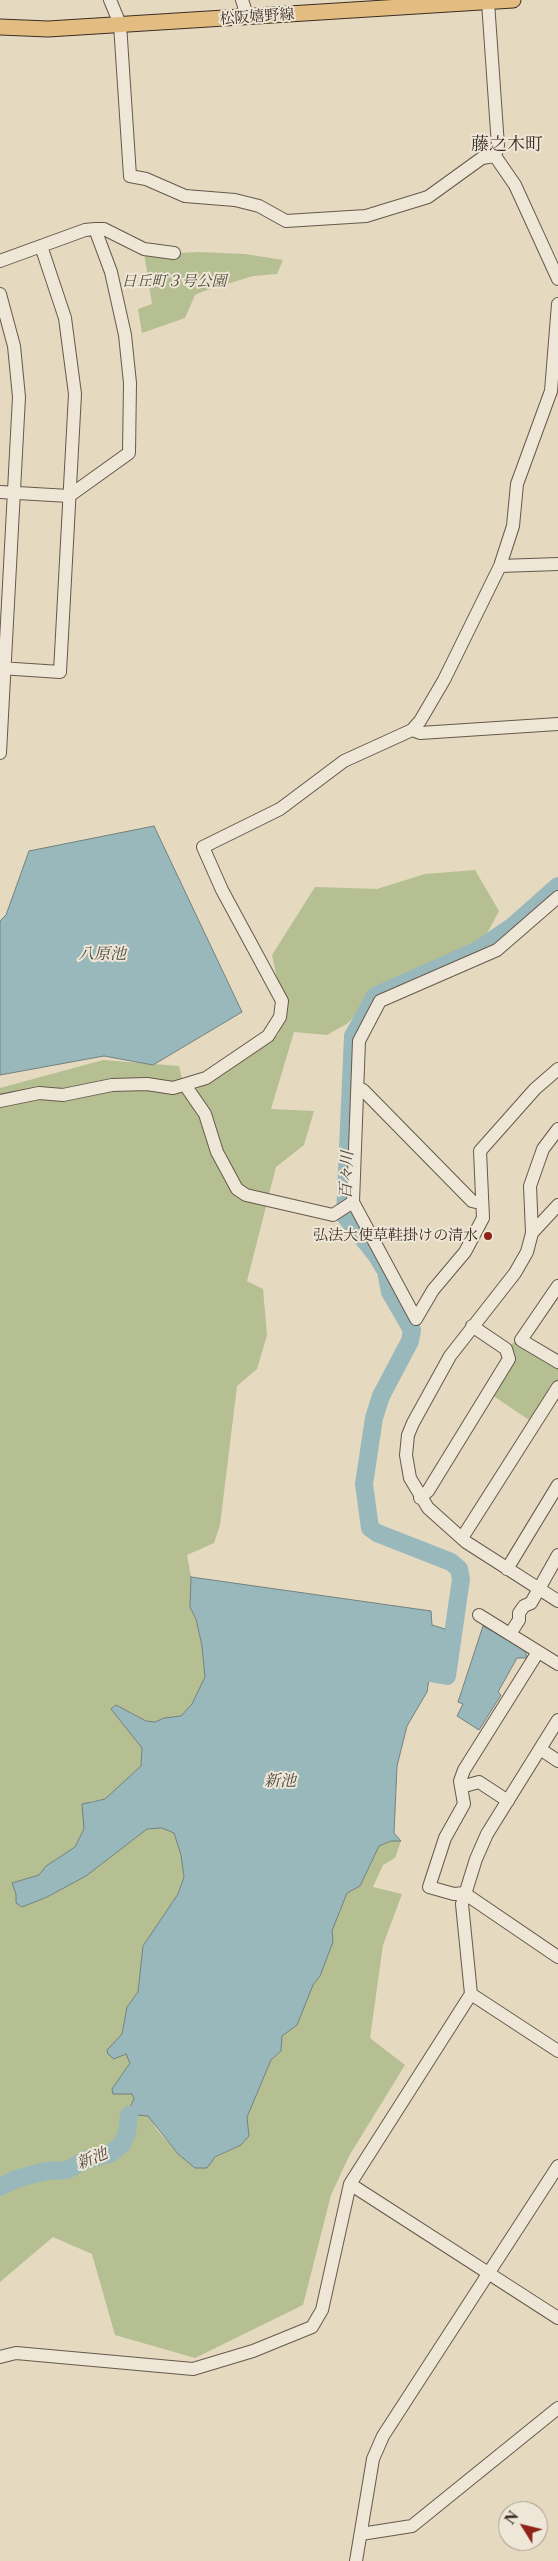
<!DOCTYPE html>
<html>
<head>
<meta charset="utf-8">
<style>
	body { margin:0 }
	#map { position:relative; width:558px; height:2561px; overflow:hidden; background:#e5d9c0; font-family:"Libre Caslon Text",serif }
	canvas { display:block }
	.north { position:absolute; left:498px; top:2501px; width:50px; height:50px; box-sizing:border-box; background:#eee6d6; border:1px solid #a69c8f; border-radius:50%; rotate:306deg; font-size:14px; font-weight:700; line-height:20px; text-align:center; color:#3b2e24 }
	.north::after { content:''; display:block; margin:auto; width:18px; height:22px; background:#8f2418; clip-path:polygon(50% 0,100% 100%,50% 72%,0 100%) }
</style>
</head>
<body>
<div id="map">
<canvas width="558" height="2561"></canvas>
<div class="north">N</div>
</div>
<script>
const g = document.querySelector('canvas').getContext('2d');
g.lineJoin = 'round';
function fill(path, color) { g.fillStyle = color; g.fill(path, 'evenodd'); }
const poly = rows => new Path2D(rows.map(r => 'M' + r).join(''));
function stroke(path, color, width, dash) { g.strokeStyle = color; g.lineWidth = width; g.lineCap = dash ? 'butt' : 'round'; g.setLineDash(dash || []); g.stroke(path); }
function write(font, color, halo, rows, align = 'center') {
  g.font = font + ' "Libre Caslon Text","Noto Serif JP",serif'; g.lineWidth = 4; g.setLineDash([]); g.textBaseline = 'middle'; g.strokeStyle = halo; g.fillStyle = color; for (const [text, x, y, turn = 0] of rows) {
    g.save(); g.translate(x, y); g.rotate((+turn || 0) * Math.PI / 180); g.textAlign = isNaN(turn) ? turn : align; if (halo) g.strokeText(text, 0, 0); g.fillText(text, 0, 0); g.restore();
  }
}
const green = poly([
	[199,252,245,254,283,260,277,274,253,276,204,291,195,295,185,318,142,333,138,309,152,304,144,253,177,256,181,253],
	[475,870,499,911,483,941,460,966,376,992,348,1023,327,1035,294,1032,271,1109,314,1111,304,1145,276,1167,247,1281,263,1289,267,1335,257,1369,237,1386,220,1525,214,1543,187,1555,191,1577,190,1607,196,1619,202,1647,205,1677,202,1686,192,1704,181,1716,164,1718,155,1722,146,1721,116,1705,111,1709,142,1748,141,1766,105,1799,90,1801,84,1814,84,1829,75,1847,46,1866,39,1875,12,1883,16,1894,16,1903,22,1907,47,1897,86,1876,147,1829,162,1828,174,1833,181,1855,184,1877,178,1894,143,1946,138,1992,127,2007,122,2034,130,2063,112,2089,113,2094,132,2094,134,2099,124,2119,136,2115,148,2115,157,2130,178,2154,195,2168,241,2145,249,2136,247,2117,271,2060,281,2051,282,2036,297,2025,313,1985,320,1976,333,1942,332,1931,347,1893,360,1886,379,1846,391,1841,401,1841,395,1858,383,1865,373,1887,402,1894,383,1945,370,2038,405,2065,349,2156,331,2195,303,2305,195,2358,115,2335,92,2254,53,2237,0,2282,0,1088,103,1060,179,1066,186,1096,278,1035,285,1017,272,955,315,887,377,889,425,874],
	[515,1341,558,1367,558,1381,552,1383,529,1420,492,1395,515,1359,511,1345]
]);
const water = poly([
	[154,826,242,1012,153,1065,104,1056,0,1075,0,921,6,915,29,851,154,826],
	[191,1577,431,1611,432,1625,445,1629,442,1680,429,1679,427,1692,407,1726,397,1766,394,1833,401,1841,391,1841,379,1846,360,1886,347,1893,332,1931,333,1942,320,1976,313,1985,297,2025,282,2036,281,2051,271,2060,247,2117,249,2136,241,2145,215,2157,207,2168,195,2168,178,2154,148,2116,136,2115,129,2141,120,2136,124,2119,134,2099,132,2094,113,2094,112,2089,130,2063,126,2054,114,2059,108,2054,107,2050,122,2034,127,2007,138,1992,143,1946,178,1894,184,1877,181,1855,174,1833,162,1828,147,1829,86,1876,47,1897,22,1907,16,1903,16,1894,12,1883,39,1875,46,1866,75,1847,84,1829,82,1804,105,1799,141,1766,142,1748,111,1709,116,1705,146,1721,155,1722,164,1718,181,1716,192,1704,205,1677,202,1646,196,1619,190,1607,191,1577],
	[483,1626,525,1650,527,1658,517,1658,498,1692,501,1695,479,1730,457,1716,463,1704,458,1702,483,1626]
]);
const river = poly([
	[419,1671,447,1676,461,1579,459,1569,451,1562,377,1533,370,1528,364,1484,374,1418,381,1396,410,1341,412,1330,390,1292,386,1271,377,1256,345,1216,353,1036,375,996,478,950,513,926,558,886],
	[0,2187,16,2179,46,2171,67,2170,88,2159,110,2154,122,2144,127,2133,129,2115]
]);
const minor = poly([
	[110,0,120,24,130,176,146,179,185,196,235,200,259,206,286,221,366,216,428,197,482,158,495,156],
	[242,0,248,18],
	[488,2,498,146,495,156,515,185,558,279],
	[0,261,85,230,95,229,104,229,144,249,174,253],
	[0,294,14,346,19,397,0,753],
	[0,492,69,496,129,453,130,383,125,335,111,272,95,229],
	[500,566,558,564],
	[0,668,60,672,75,394,65,318,41,246],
	[412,730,420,733,558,724],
	[185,1085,205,1114,217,1152,237,1189,246,1195,333,1215,353,1202],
	[358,1088,363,1090,472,1201,480,1203],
	[0,1101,39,1093,63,1095,112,1085,147,1084,173,1088,206,1078,268,1036,280,1017,282,1001,222,890,203,847,280,809,344,761,412,730,420,721,444,680,500,566,513,526,517,484,551,391,558,304],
	[558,1129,543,1149,530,1186,532,1233,527,1252,515,1273,450,1356,413,1423,408,1435,406,1455,410,1478,428,1508,466,1542,558,1601],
	[532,1233,558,1205],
	[558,1286,521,1340,558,1362],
	[416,1319,353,1202,359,1041,380,1001,497,950,558,897],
	[416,1319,433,1290,465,1252,483,1218,480,1151,535,1089,558,1069],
	[420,1498,428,1491,509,1359,506,1349,472,1326],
	[462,1538,558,1387],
	[507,1569,558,1485],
	[479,1615,558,1664],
	[510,1634,519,1620,519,1613,524,1606,531,1603,558,1555],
	[538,1652,464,1770,460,1781,464,1804,445,1838,429,1887,454,1894,464,1893,558,1957],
	[540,1749,558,1761],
	[461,1787,479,1782,508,1801],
	[471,1994,558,2051],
	[350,2184,558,2318],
	[0,2357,16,2353,193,2369,253,2351,312,2327,322,2310,350,2184,471,1994,462,1904,476,1859,487,1834,558,1720],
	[361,2534,412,2526,558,2408],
	[356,2561,373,2459,383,2436,558,2166]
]);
const major = poly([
	[0,27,48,29,513,0]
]);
const markers = [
	[488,1236,5,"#8f2418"]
];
const streetNames = [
	["松阪嬉野線",257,17,-4]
];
const parkNames = [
	["日丘町３号公園",174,282]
];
const poiNames = [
	["弘法大使草鞋掛けの清水",478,1236]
];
const waterNames = [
	["八原池",102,954],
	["百々川",347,1175,-88],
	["新池",280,1781],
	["新池",92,2159,-22]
];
const quarterNames = [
	["藤之木町",507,145]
];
fill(green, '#b5bf92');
fill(water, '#99b8bc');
stroke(water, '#73817f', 1);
stroke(river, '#99b8bc', 18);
stroke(minor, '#66594b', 14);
stroke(major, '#3b2e24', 17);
stroke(minor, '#eee6d6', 12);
stroke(major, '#e2bc80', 15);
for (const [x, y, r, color] of markers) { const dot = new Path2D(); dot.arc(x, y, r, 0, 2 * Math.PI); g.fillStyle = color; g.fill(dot); stroke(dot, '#eee6d6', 2); }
write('15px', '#3b2e24', '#eee6d6', streetNames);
write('italic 15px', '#534b3a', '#eee6d6', parkNames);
write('15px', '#3b2e24', '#eee6d6', poiNames, 'right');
write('italic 16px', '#4e4a42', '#eee6d6', waterNames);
write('18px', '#3b2e24', '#eee6d6', quarterNames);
</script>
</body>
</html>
